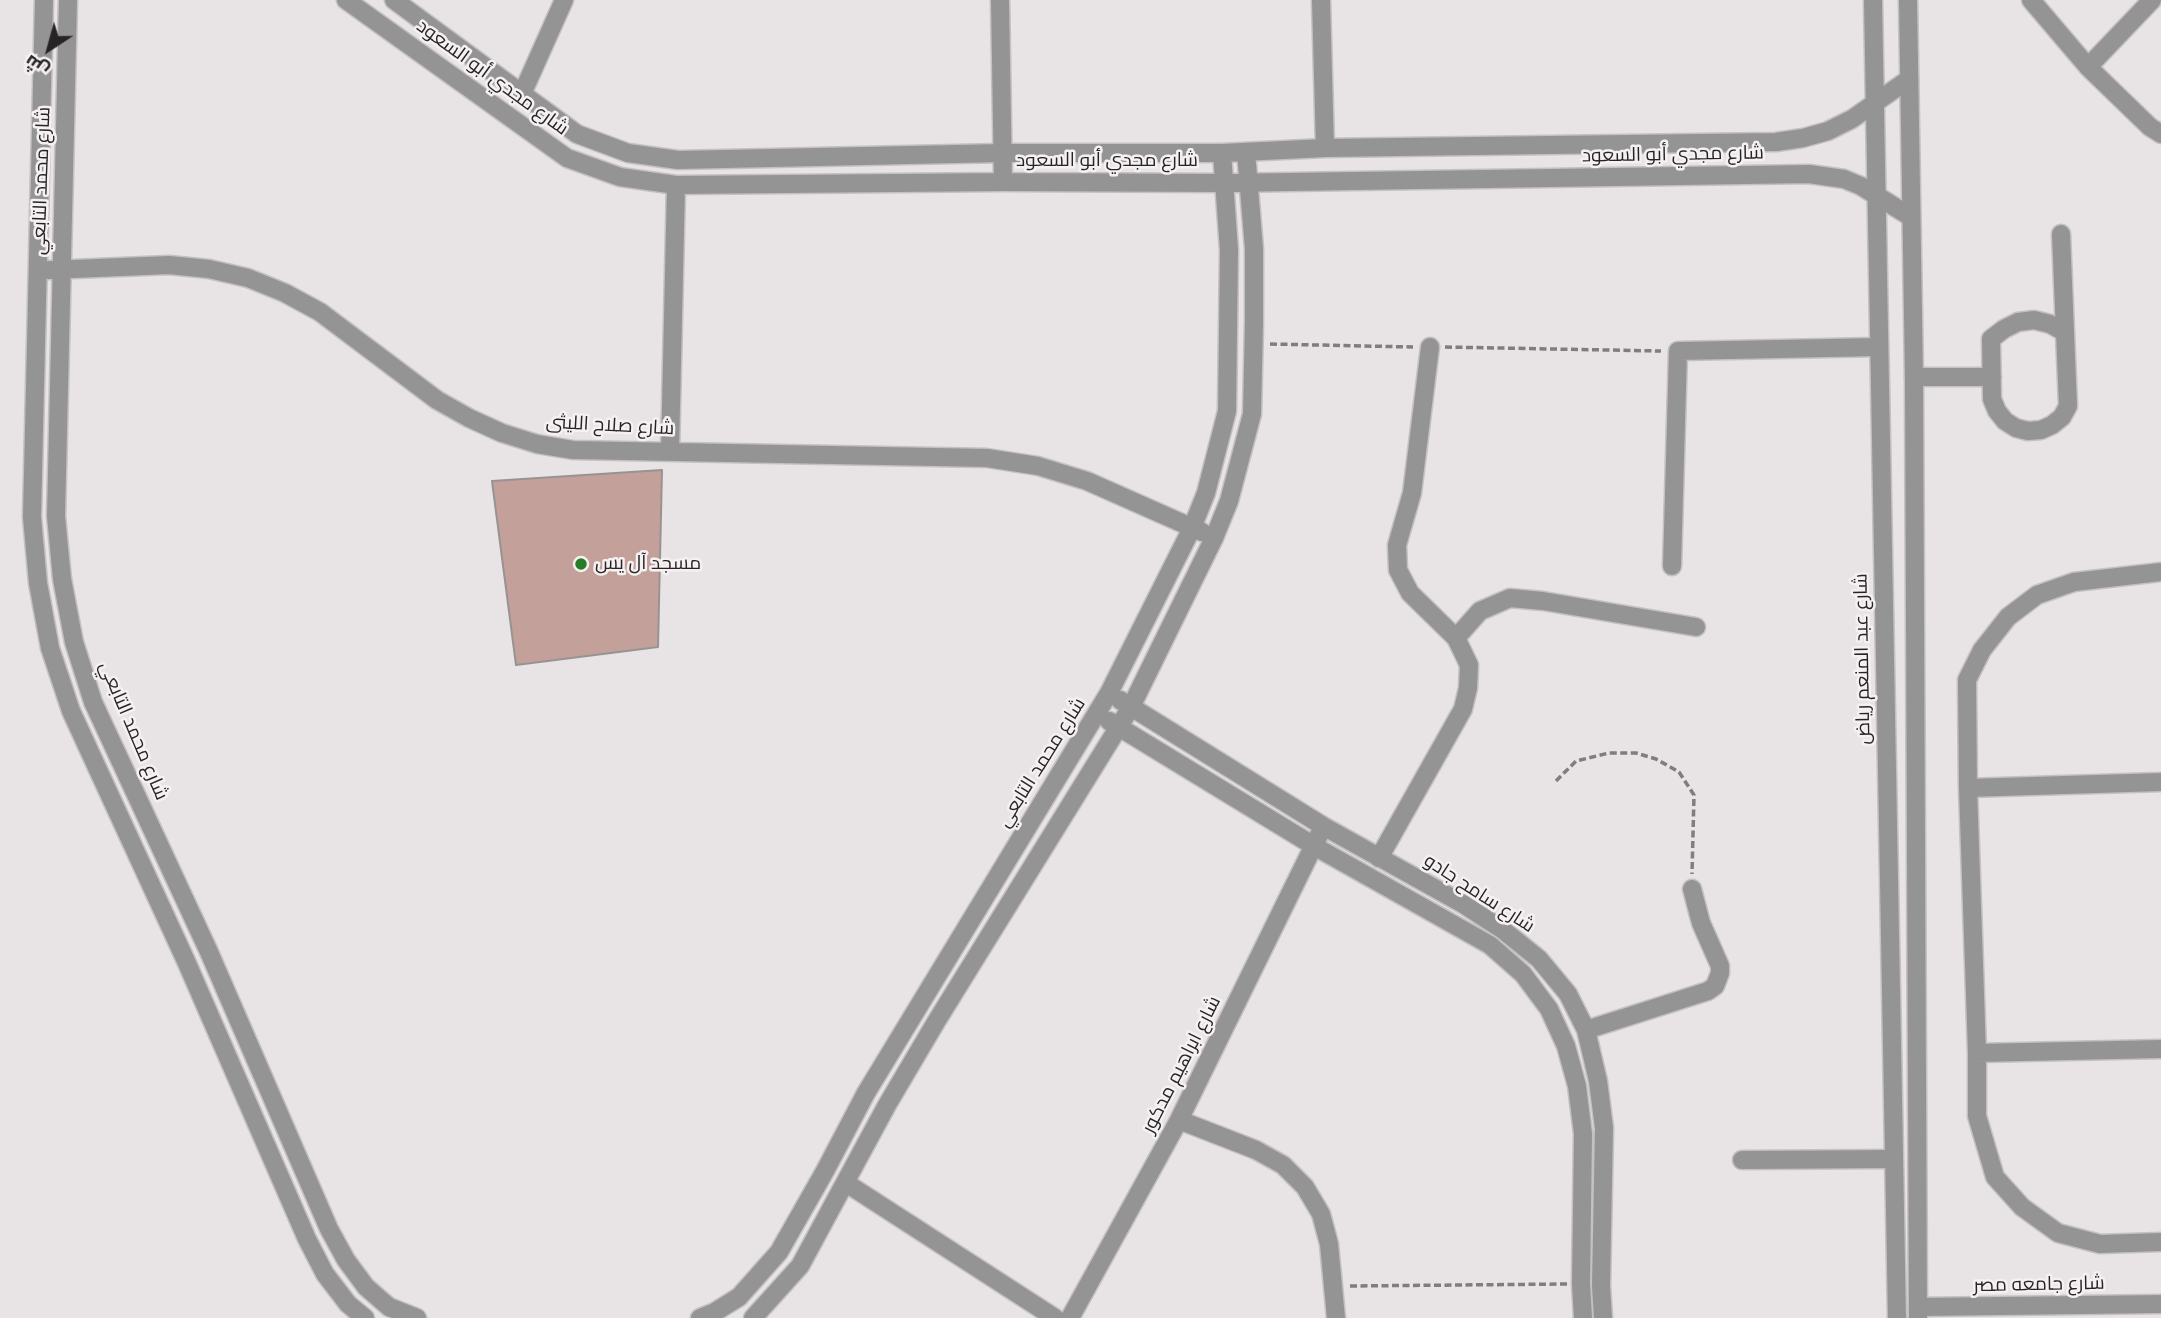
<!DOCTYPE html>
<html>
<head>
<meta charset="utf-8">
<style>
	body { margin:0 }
	#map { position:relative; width:2161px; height:1318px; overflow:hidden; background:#e8e3e4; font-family:"Times New Roman",Cairo,serif }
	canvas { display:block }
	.north { position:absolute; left:14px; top:14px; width:70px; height:70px; -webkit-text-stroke:5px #f5f0f1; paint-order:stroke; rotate:216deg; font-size:19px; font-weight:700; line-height:28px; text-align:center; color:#262425 }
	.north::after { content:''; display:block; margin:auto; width:24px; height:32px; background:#262425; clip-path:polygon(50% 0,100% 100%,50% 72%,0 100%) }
</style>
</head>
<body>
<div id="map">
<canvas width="2161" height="1318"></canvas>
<div class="north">ش</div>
</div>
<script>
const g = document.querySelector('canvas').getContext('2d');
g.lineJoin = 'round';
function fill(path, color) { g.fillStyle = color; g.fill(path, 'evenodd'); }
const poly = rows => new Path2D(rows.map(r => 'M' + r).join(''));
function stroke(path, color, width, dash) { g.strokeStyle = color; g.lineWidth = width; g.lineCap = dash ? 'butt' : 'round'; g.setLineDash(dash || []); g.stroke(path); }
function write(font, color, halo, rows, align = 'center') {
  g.font = font + ' "Times New Roman",Cairo,serif'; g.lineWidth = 5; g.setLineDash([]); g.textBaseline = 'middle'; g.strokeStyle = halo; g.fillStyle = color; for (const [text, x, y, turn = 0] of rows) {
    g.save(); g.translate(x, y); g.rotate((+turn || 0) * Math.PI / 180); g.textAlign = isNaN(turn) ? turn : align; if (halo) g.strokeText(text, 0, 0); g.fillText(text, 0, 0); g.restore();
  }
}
const building = poly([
	[662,470,658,647,516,665,492,481,662,470]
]);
const path = poly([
	[1270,344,1413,347],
	[1445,347,1661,351],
	[1556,781,1576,761,1609,753,1636,753,1656,759,1679,772,1694,795,1692,874],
	[1350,1286,1567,1284]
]);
const minor = poly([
	[44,0,32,517,38,583,50,648,71,711,186,961,307,1239,325,1274,348,1304,365,1318],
	[68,0,56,516,62,579,74,642,93,702,209,952,329,1229,346,1260,366,1287,389,1307,417,1318],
	[346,0,567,158,620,177,676,185,1003,182,1225,183,1809,174,1844,179,1861,186,1911,217],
	[394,0,577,134,628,153,678,160,1002,153,1222,153,1325,148,1776,142,1803,138,1828,131,1852,119,1909,79],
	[1000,0,1003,182],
	[1321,0,1325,148],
	[2031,0,2088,67,2150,127,2161,134],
	[2088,67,2152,0],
	[522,94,564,0],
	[2061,234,2068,406,2062,417,2052,425,2041,430,2028,431,2016,428,2005,421,1997,411,1992,399,1991,339,2004,329,2018,322,2034,320,2050,324,2064,332],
	[49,270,169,265,209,269,248,278,285,293,320,312,437,400,469,418,502,433,537,444,573,450,987,458,1038,466,1087,481,1202,532],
	[1914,377,1992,377],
	[670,451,676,185],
	[1672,566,1678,351,1879,347],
	[2161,572,2074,582,2037,595,2008,617,1982,650,1967,680,1968,788,1977,1053,1977,1116,1995,1177,2022,1207,2058,1233,2100,1244,2161,1242],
	[1456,638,1480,611,1510,598,1543,601,1696,627],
	[1120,700,1323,826,1463,904,1503,930,1539,959,1568,994,1586,1030,1598,1081,1604,1128,1601,1286,1603,1318],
	[1109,721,1314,846,1490,945,1523,974,1549,1009,1566,1046,1577,1086,1583,1134,1581,1284,1583,1318],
	[1968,788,2161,782],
	[1379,858,1463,709,1468,688,1469,665,1456,638,1410,593,1398,570,1397,545,1412,493,1430,347],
	[1586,1030,1708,991,1715,986,1720,973,1720,966,1701,923,1692,889],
	[1977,1053,2161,1049],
	[1179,1120,1256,1150,1283,1165,1305,1187,1321,1214,1329,1244,1336,1318],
	[1742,1160,1892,1159],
	[846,1183,1055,1318],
	[1918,1307,2161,1304],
	[700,1318,715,1312,739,1297,779,1252,825,1171,866,1093,1109,693,1192,528,1206,493,1227,411,1229,250,1222,153],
	[753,1318,800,1266,887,1105,936,1022,1131,707,1214,538,1229,501,1252,414,1254,322,1254,249,1246,152],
	[1070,1318,1179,1120,1319,835]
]);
const tertiary = poly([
	[1873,0,1897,1318],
	[1908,0,1914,377,1918,1318]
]);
const markers = [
	[581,564,7,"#277c29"]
];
const streetNames = [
	["شارع مجدي أبو السعود",492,78,36],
	["شارع مجدي أبو السعود",1673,155,-1],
	["شارع مجدي أبو السعود",1107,161],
	["شارع محمد التابعي",42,181,-88],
	["شارع صلاح الليثى",610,426,3],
	["شارع عبد المنعم رياض",1863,659,-91],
	["شارع محمد التابعي",133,731,67],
	["شارع محمد التابعي",1042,763,-58],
	["شارع سامح جادو",1479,894,33],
	["شارع ابراهيم مدكور",1182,1065,-63],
	["شارع جامعه مصر",2039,1285,-1]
];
const poiNames = [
	["مسجد آل يس",595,564]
];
fill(building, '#c4a09b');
stroke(building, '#989392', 2);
stroke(minor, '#c5c1c2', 21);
stroke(tertiary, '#c5c1c2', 21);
stroke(path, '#807d7e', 3.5, [7, 3.5]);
stroke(minor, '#959495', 18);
stroke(tertiary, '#959495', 18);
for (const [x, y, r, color] of markers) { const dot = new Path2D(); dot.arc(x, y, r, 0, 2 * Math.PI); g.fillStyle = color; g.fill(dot); stroke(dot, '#f5f0f1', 2.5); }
write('19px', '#262425', '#f5f0f1', streetNames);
write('19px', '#262425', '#f5f0f1', poiNames, 'left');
</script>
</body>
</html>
